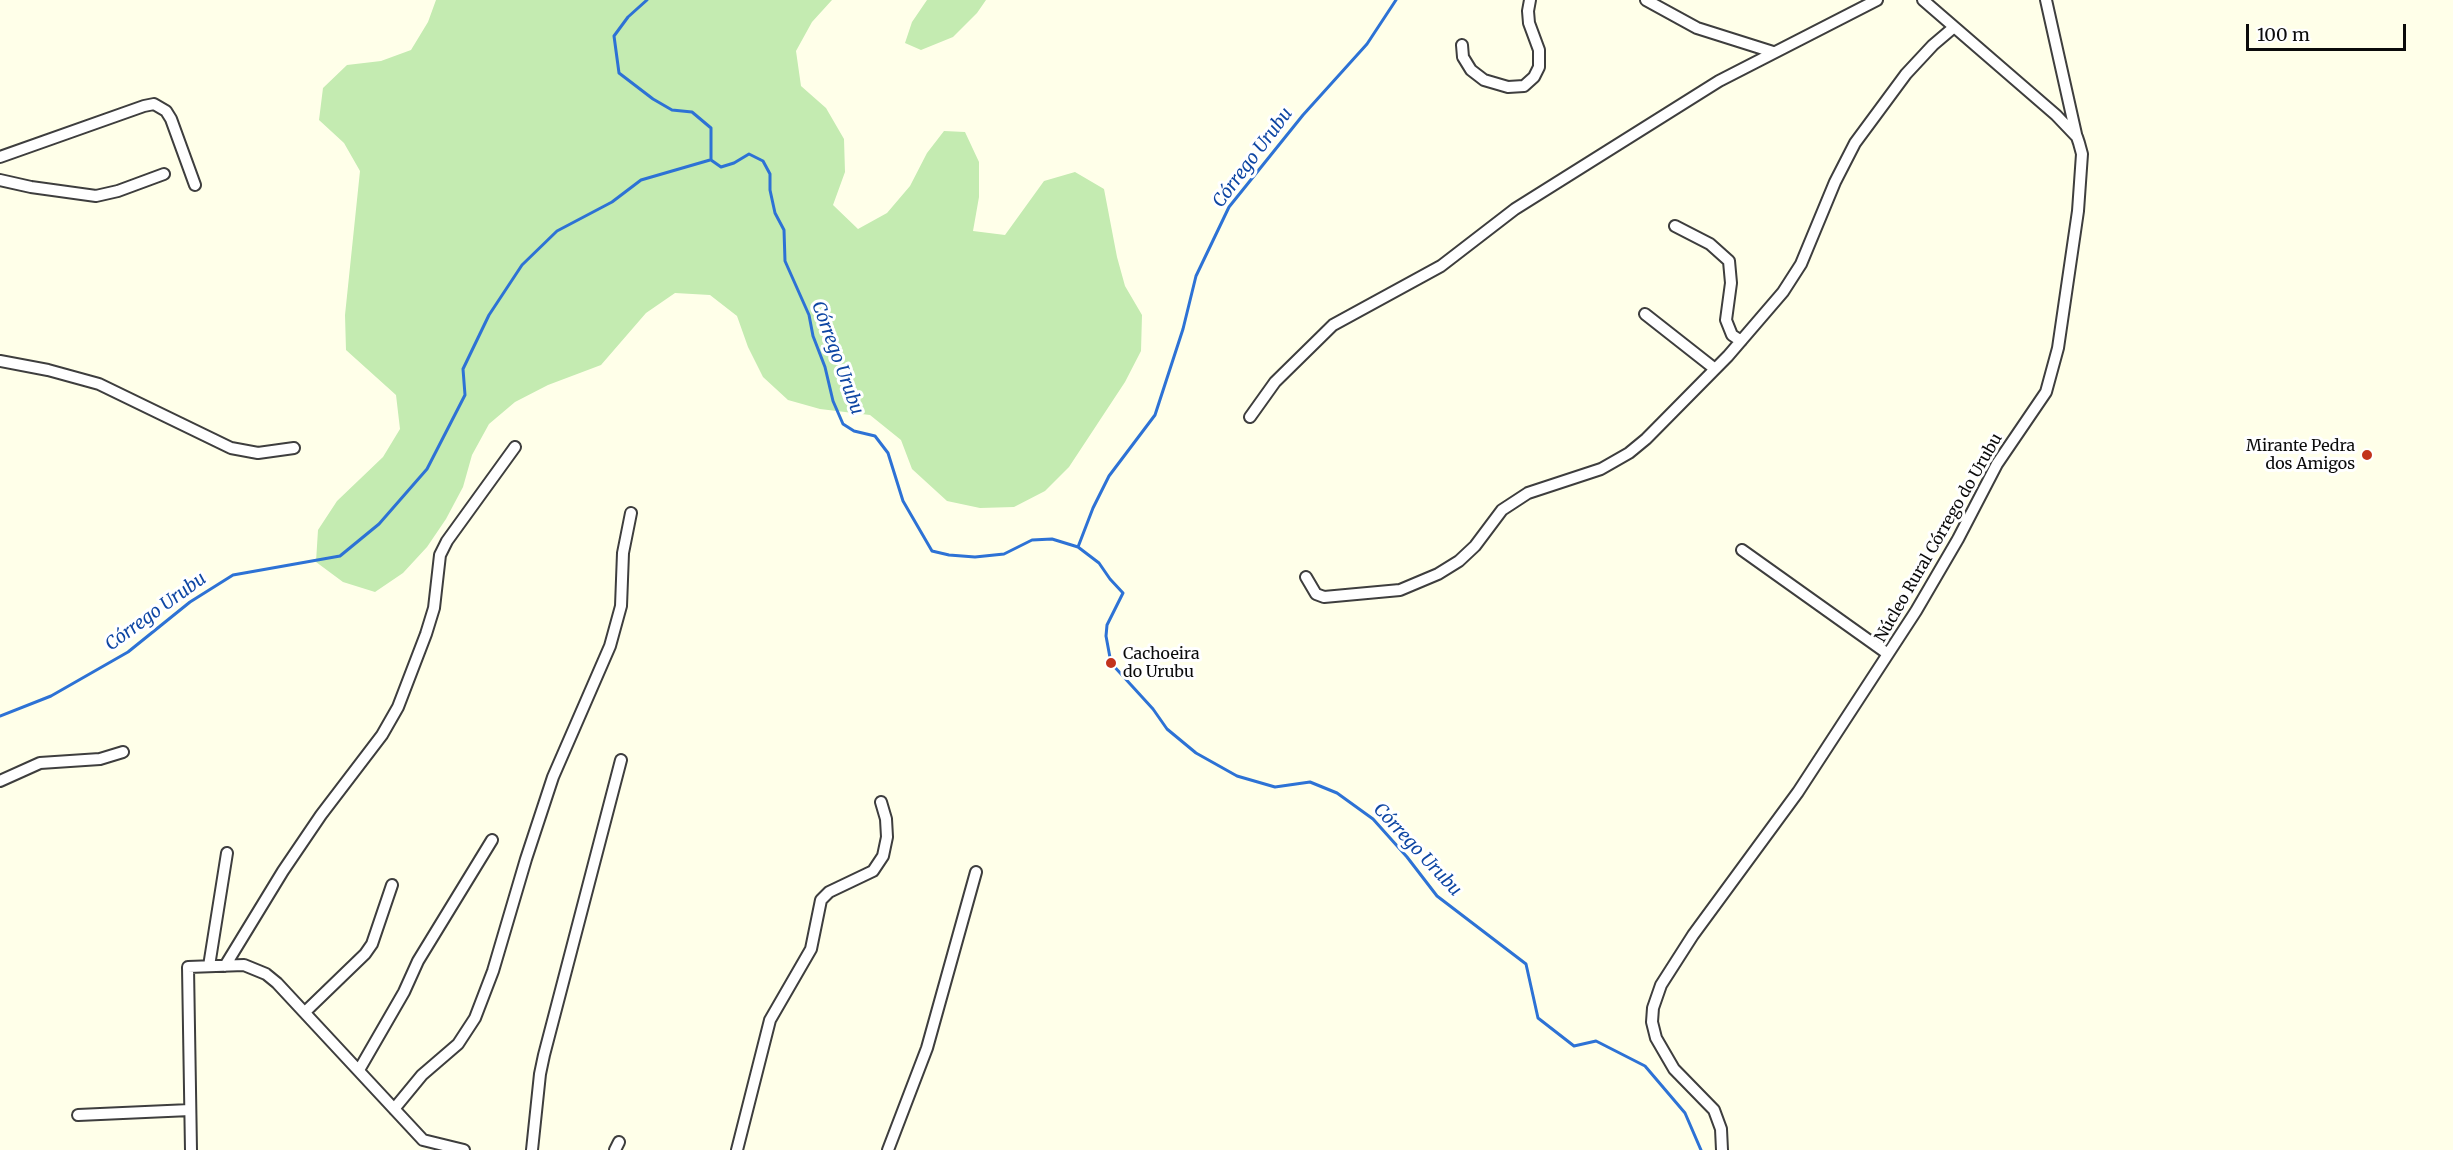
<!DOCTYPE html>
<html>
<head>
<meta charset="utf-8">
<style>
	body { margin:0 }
	#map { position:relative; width:2453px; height:1150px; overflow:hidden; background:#ffffe9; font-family:Merriweather,serif }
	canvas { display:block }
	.scale { position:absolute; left:2246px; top:24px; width:160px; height:27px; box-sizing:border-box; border:3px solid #0b0b0b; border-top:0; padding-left:8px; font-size:18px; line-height:21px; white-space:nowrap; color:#0b0b0b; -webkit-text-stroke:4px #fff; paint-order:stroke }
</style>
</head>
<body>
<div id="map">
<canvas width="2453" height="1150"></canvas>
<div class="scale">100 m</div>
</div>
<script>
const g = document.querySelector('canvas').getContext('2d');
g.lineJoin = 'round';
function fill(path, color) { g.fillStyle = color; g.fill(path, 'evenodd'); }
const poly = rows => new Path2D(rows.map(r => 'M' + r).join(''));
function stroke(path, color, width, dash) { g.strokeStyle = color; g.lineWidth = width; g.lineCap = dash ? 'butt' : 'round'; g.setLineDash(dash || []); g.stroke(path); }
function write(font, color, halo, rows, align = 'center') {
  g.font = font + ' Merriweather,serif'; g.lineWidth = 6; g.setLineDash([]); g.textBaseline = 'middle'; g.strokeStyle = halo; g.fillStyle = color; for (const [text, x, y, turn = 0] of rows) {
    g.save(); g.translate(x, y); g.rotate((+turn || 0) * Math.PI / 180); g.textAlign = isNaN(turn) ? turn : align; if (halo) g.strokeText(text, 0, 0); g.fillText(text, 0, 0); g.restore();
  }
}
const green = poly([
	[436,0,832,0,812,22,796,51,801,86,826,108,844,139,845,172,833,205,858,229,887,213,910,186,927,153,944,131,965,132,979,162,979,197,973,231,1005,235,1044,181,1075,172,1104,189,1117,257,1125,286,1142,315,1141,351,1125,382,1069,467,1045,491,1014,507,980,508,947,501,912,469,901,440,870,415,820,409,788,400,763,377,748,347,737,316,710,295,675,293,646,313,601,365,548,385,515,402,489,424,472,455,463,487,446,519,427,547,403,573,375,592,343,582,316,562,318,530,337,501,383,457,400,429,396,395,346,350,345,315,360,171,344,143,319,120,323,88,347,65,381,61,411,50,428,22],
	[927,0,986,0,977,13,953,37,921,50,905,43,912,22]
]);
const stream = poly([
	[647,0,628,17,614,36,619,73,653,99,672,110,692,112,711,128,711,160,721,167,734,163,749,154,763,161,770,174,770,190,775,213,784,230,785,261,809,315,813,336,825,367,833,401,843,424,854,431,875,436,888,453,903,501,932,551,949,555,975,557,1004,554,1032,540,1052,539,1078,547,1099,563,1110,579,1123,593,1107,625,1106,636,1111,663,1153,709,1167,729,1196,753,1237,776,1275,787,1310,782,1337,793,1373,819,1407,857,1437,896,1526,964,1538,1018,1574,1046,1596,1041,1645,1066,1685,1113,1701,1150],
	[1078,547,1093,508,1109,476,1155,415,1183,329,1196,276,1229,207,1303,115,1367,44,1396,0],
	[0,716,51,696,128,652,190,602,233,575,340,556,379,524,427,469,465,395,463,369,489,315,522,265,557,231,612,202,641,180,710,160]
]);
const street = poly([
	[1646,0,1697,28,1773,52],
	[2046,0,2076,134],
	[1462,45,1463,57,1471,70,1484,80,1508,87,1524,86,1534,77,1539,67,1539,50,1529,23,1528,11,1530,0],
	[0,157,144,106,154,104,166,111,171,119,195,185],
	[0,180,31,187,96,196,118,191,164,174],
	[1675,226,1710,244,1729,261,1731,283,1726,320,1732,335,1741,341],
	[1645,314,1715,369],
	[0,361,48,370,99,384,231,448,258,453,294,448],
	[1250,417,1275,382,1333,325,1441,266,1515,209,1719,81,1877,0],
	[1742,550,1888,654],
	[1306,577,1316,594,1324,597,1400,590,1438,574,1459,561,1475,546,1502,510,1528,493,1601,469,1629,453,1646,439,1728,356,1783,292,1801,264,1835,182,1855,143,1906,74,1933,45,1953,28],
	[0,781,40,763,100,759,123,752],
	[209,966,227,853],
	[225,966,283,871,321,815,382,735,398,707,426,634,434,608,440,555,447,541,515,447],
	[305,1012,365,954,372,944,392,885],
	[359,1070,404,992,418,961,492,840],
	[394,1109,422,1075,458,1044,475,1018,493,971,526,859,553,777,610,646,621,606,623,553,631,513],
	[78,1115,190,1110],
	[191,1150,188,967,244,965,266,974,277,983,423,1140,464,1150],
	[532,1150,540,1074,544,1055,621,760],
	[615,1150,619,1142],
	[737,1150,770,1020,811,949,821,900,829,892,873,871,883,856,887,837,886,819,881,802],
	[888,1150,927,1048,976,872],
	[1722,1150,1721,1129,1714,1110,1674,1069,1656,1038,1652,1022,1653,1008,1661,985,1693,935,1798,792,1916,611,1958,539,1997,464,2046,392,2058,348,2078,211,2082,154,2079,143,2077,137,2056,115,1923,0]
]);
const markers = [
	[2367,455,6,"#c2331c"],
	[1111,663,6,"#c2331c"]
];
const poiNames = [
	["Mirante Pedra",2355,446],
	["dos Amigos",2355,464],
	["Cachoeira",1123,654,"left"],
	["do Urubu",1123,672,"left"]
];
const streetNames = [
	["Núcleo Rural Córrego do Urubu",1939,538,-60]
];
const waterNames = [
	["Córrego Urubu",1253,158,-53],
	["Córrego Urubu",837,358,70],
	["Córrego Urubu",156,612,-36],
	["Córrego Urubu",1417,850,47]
];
fill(green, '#c4ebb1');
stroke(stream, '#2d72d5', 3);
stroke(street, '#3e3e3e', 14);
stroke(street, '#fff', 10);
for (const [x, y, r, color] of markers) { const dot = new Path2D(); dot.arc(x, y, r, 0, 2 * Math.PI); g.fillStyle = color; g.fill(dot); stroke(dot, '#fff', 2); }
write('16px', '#0b0b0b', '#fff', poiNames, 'right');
write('16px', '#0b0b0b', '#fff', streetNames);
write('italic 18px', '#0e46a3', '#fff', waterNames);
</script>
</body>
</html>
